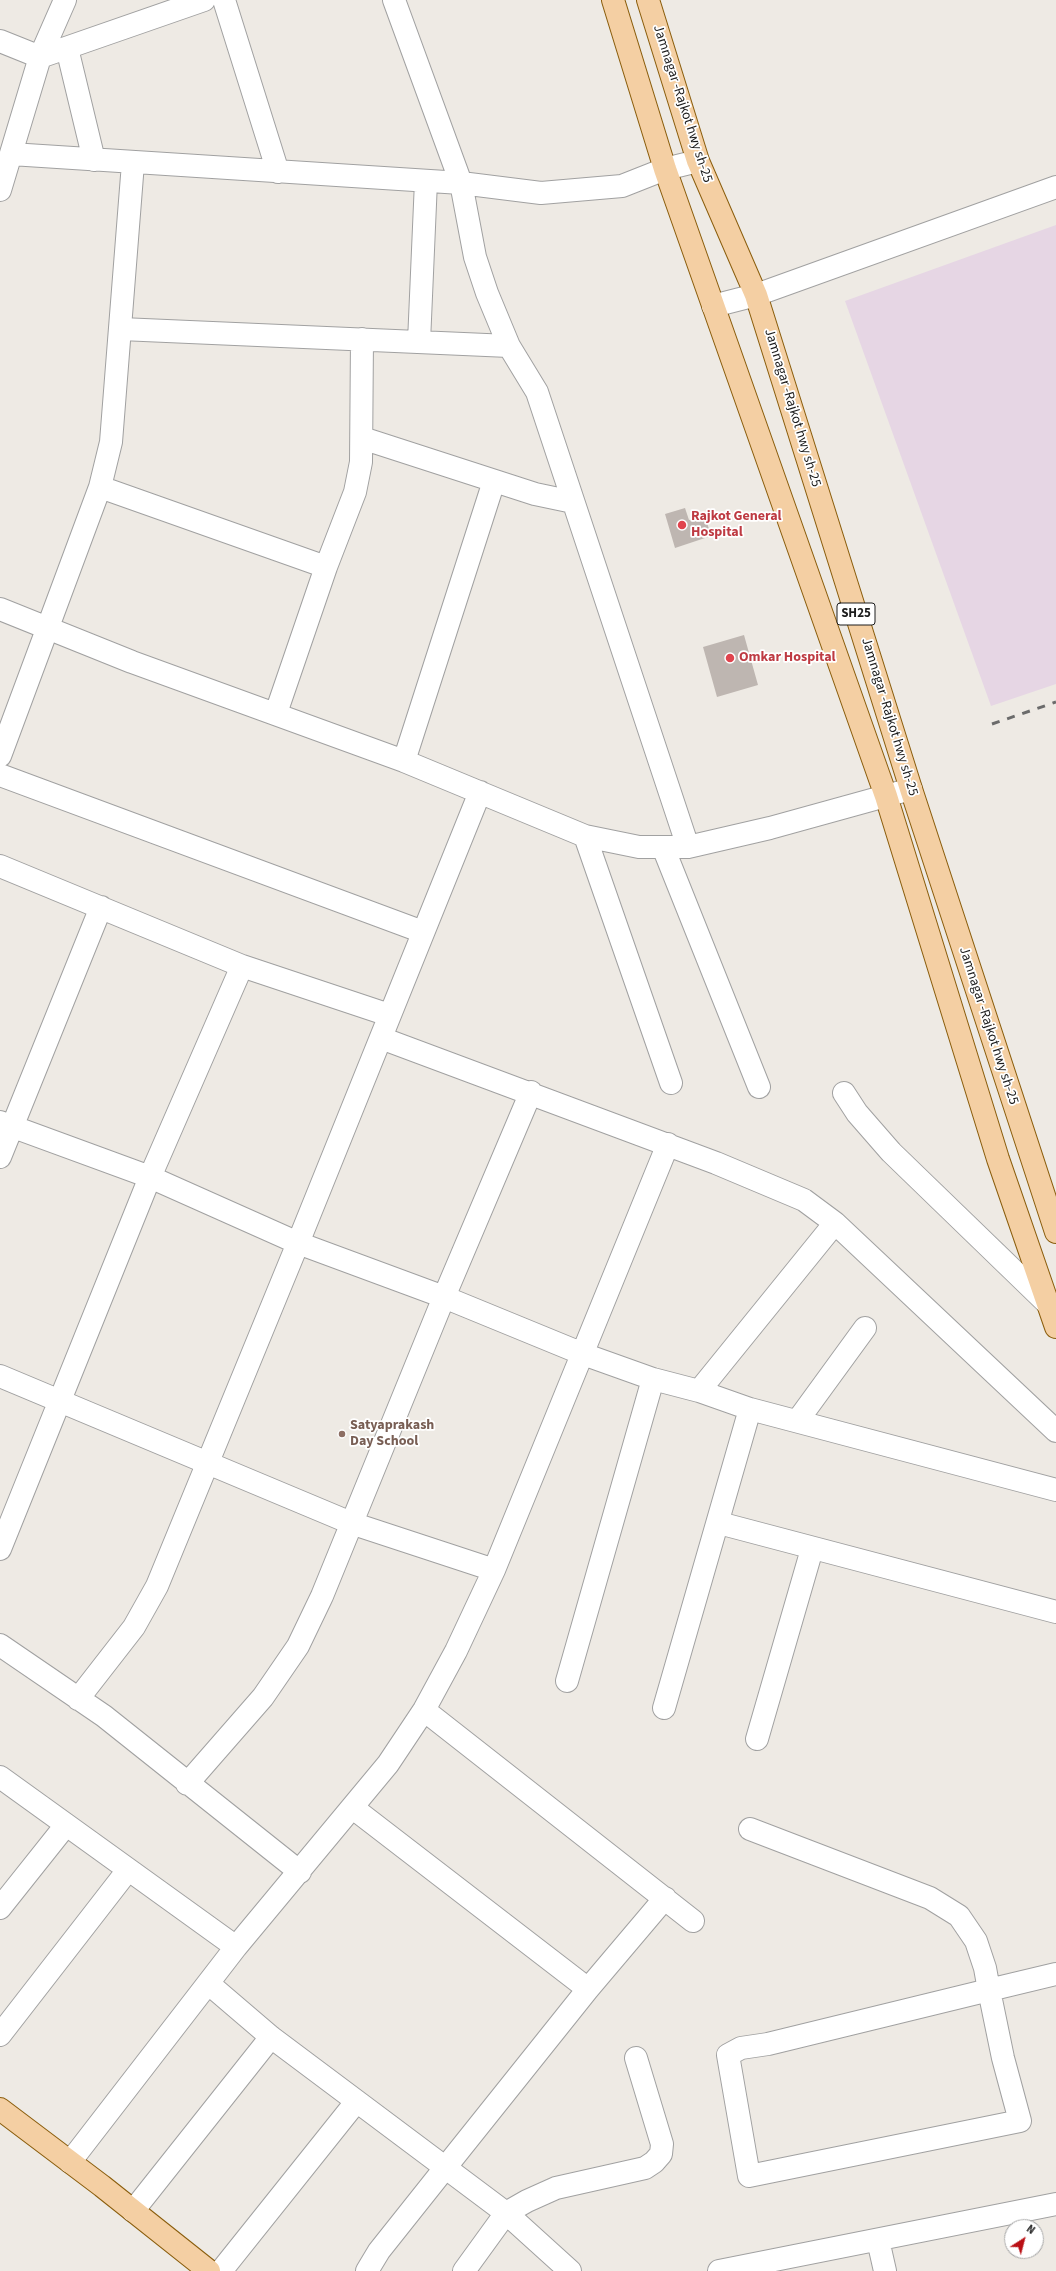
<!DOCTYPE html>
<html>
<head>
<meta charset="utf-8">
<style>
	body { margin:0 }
	#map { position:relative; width:1056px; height:2271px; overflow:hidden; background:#eeeae4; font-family:"Source Sans 3",sans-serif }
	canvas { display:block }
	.north { position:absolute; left:1004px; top:2219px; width:40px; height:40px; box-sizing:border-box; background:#fff; border:1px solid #a5a5a5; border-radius:50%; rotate:36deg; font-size:11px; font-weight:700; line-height:16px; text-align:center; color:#1d1d1d }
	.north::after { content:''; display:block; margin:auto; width:14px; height:18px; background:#ba1015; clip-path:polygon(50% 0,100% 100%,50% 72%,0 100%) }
</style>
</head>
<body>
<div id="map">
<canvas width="1056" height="2271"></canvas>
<div class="north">N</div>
</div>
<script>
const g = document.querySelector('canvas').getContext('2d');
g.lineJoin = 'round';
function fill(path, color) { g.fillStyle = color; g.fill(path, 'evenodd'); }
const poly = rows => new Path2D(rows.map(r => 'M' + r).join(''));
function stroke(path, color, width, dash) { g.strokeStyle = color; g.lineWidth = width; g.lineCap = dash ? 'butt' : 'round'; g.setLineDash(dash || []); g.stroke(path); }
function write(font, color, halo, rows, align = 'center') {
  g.font = font + ' "Source Sans 3",sans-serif'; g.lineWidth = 3.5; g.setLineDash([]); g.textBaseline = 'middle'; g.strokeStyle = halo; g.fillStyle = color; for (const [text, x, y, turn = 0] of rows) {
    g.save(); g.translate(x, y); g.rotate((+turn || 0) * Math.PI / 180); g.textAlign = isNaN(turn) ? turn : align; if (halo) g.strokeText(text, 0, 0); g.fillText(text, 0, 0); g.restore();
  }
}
const industrial = poly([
	[1056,225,1056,684,991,706,845,301]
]);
const building = poly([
	[685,508,689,520,705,516,711,536,675,548,665,514],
	[744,635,758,685,717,697,703,647]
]);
const minor = poly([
	[224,0,278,172],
	[394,0,461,183,475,257,487,293,509,346,537,392,688,847],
	[0,41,40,57,204,0],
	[67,48,94,160],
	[11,154,461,183,541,193,622,186,665,169,698,161],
	[0,190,40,57,65,0],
	[713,306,756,295,1056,187],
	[121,329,509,346],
	[419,342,426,181],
	[362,438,535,494,573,502],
	[100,487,326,567],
	[0,609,132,662,404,761,585,836,639,847,688,847,770,828,911,789],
	[276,713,326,567,355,492,361,462,362,339],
	[0,756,100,487,111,442,133,163],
	[404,761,494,481],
	[0,775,423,932],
	[585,836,671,1083],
	[663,847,759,1087],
	[0,866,242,966,389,1015],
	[381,1038,716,1163,804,1200,835,1223,1056,1431],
	[844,1093,857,1113,891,1152,1048,1304],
	[0,1122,150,1177,298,1243,444,1297,583,1354,653,1379,699,1391,750,1409,1056,1490],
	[0,1157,101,907],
	[0,1376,351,1523,494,1570],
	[699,1391,835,1223],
	[798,1420,865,1328],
	[719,1523,1056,1612],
	[0,1549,150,1177,242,966],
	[0,1645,104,1716,300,1872],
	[567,1681,653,1379],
	[78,1699,134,1627,157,1586,298,1243,480,792],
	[664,1708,750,1409],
	[424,1710,693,1921],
	[757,1739,812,1549],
	[0,1777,236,1947],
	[187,1784,263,1697,298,1646,322,1596,444,1297,531,1092],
	[353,1808,588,1989],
	[750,1829,930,1898,959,1916,976,1941,985,1968,989,1990,1003,2058,1020,2121,749,2176,728,2055,741,2048,768,2044,989,1990,1056,1974],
	[0,1908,66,1825],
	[209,1984,271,2037,506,2213,570,2271],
	[0,2035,128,1870],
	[70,2162,236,1947,388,1764,424,1710,456,1651,494,1570,668,1144],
	[133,2211,271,2037],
	[878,2240,885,2271],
	[221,2271,356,2102],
	[367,2271,379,2251,445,2168,588,1989,665,1898],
	[464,2271,506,2213,527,2201,556,2188,645,2168,654,2162,661,2154,662,2144,636,2058],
	[719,2271,1056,2204]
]);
const major = poly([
	[613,0,665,169,886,796,998,1159,1056,1327],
	[648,0,698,161,756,295,911,789,1056,1232],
	[0,2109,102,2186,209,2271]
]);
const rail = poly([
	[992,724,1056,702]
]);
const markers = [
	[682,525,5,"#e0444e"],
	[730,658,5,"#e0444e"],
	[342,1434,4,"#8d6e63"]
];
const shields = [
	[856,614,38]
];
const shieldNames = [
	["SH25",856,614]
];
const streetNames = [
	["Jamnagar -Rajkot hwy sh-25",682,104,72],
	["Jamnagar -Rajkot hwy sh-25",792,408,73],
	["Jamnagar -Rajkot hwy sh-25",889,717,73],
	["Jamnagar -Rajkot hwy sh-25",988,1026,72]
];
const healthNames = [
	["Rajkot General",691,517],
	["Hospital",691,533],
	["Omkar Hospital",739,658]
];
const educationNames = [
	["Satyaprakash",350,1426],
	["Day School",350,1442]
];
fill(industrial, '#e6d6e4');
fill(building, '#beb6b1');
stroke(minor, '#a1a1a1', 24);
stroke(major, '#8a5d0c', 24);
stroke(minor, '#fff', 22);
stroke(major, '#f4cfa3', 22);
stroke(rail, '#6b6b6b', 3, [8, 8]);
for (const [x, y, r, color] of markers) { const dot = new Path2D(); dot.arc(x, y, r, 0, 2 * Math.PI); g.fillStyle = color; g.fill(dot); stroke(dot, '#fff', 1.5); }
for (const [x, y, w] of shields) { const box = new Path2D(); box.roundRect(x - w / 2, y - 11, w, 22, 3); g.fillStyle = '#fff'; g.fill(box); stroke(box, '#1d1d1d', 1); }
write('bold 13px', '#1d1d1d', null, shieldNames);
write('14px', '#1d1d1d', '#fff', streetNames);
write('bold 14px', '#be3a42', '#fff', healthNames, 'left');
write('bold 14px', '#785e54', '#fff', educationNames, 'left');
</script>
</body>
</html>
